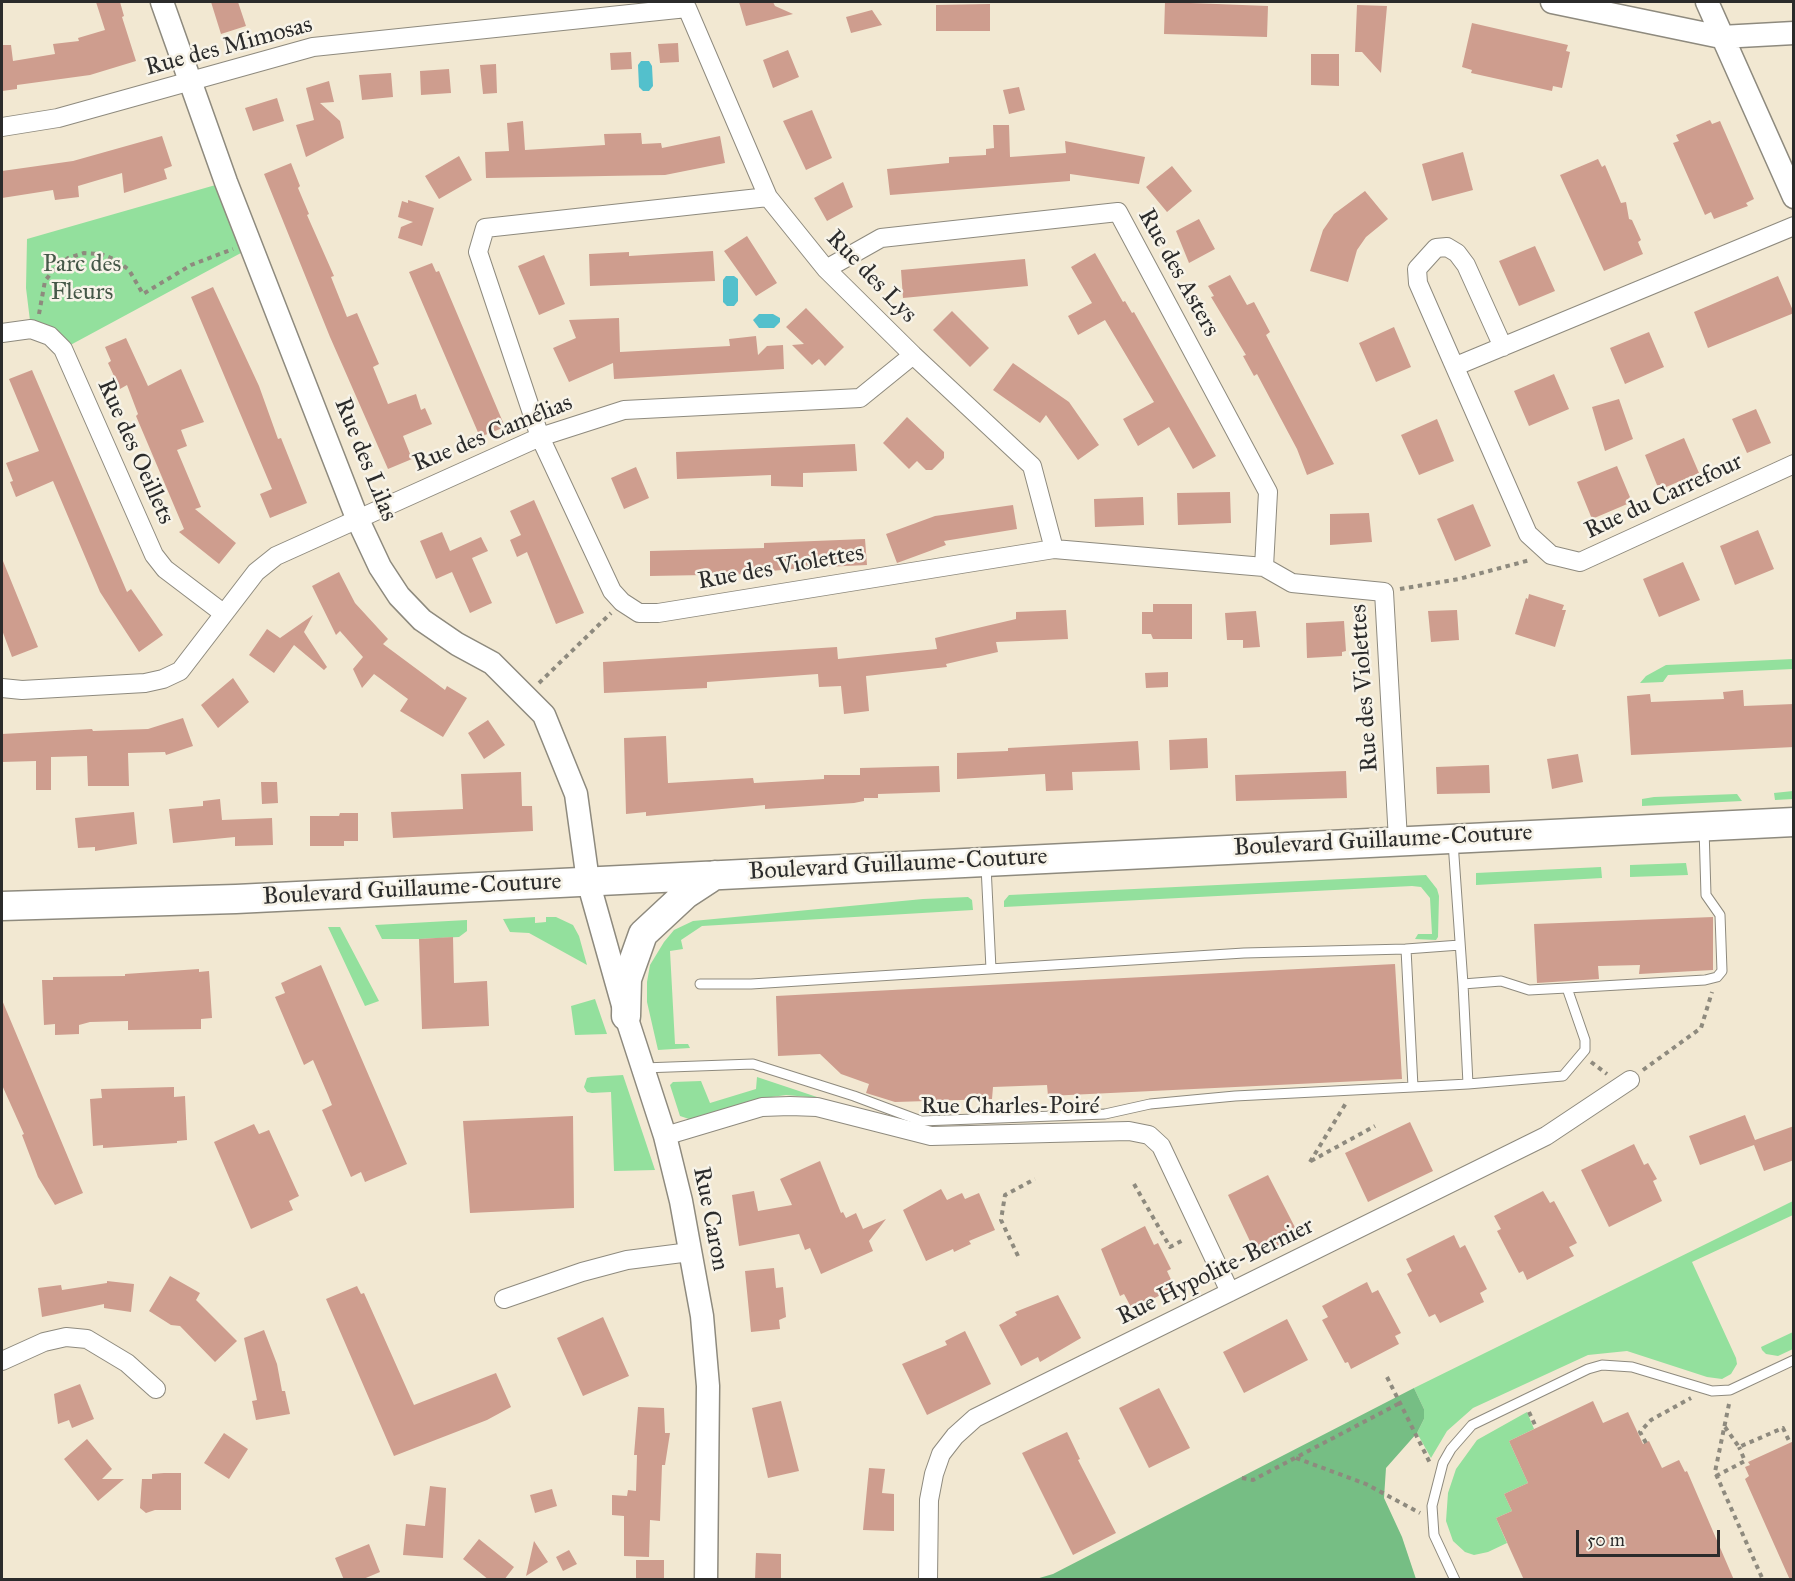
<!DOCTYPE html>
<html>
<head>
<meta charset="utf-8">
<style>
	body { margin:0 }
	#map { position:relative; width:1795px; height:1581px; overflow:hidden; background:#f2e8d2; font-family:"IM FELL Great Primer",serif }
	canvas { display:block }
	.frame { position:absolute; inset:0; border:3px solid #2b2b2b; pointer-events:none }
	.scale { position:absolute; left:1576px; top:1530px; width:144px; height:27px; box-sizing:border-box; border:3px solid #2b2b2b; border-top:0; padding-left:8px; font-size:18px; line-height:21px; white-space:nowrap; color:#2b2b2b; -webkit-text-stroke:4px #f7f3e8; paint-order:stroke }
</style>
</head>
<body>
<div id="map">
<canvas width="1795" height="1581"></canvas>
<div class="frame"></div>
<div class="scale">50 m</div>
</div>
<script>
const g = document.querySelector('canvas').getContext('2d');
g.lineJoin = 'round';
function fill(path, color) { g.fillStyle = color; g.fill(path, 'evenodd'); }
const poly = rows => new Path2D(rows.map(r => 'M' + r).join(''));
function stroke(path, color, width, dash) { g.strokeStyle = color; g.lineWidth = width; g.lineCap = dash ? 'butt' : 'round'; g.setLineDash(dash || []); g.stroke(path); }
function write(font, color, halo, rows, align = 'center') {
  g.font = font + ' "IM FELL Great Primer",serif'; g.lineWidth = 5; g.setLineDash([]); g.textBaseline = 'middle'; g.strokeStyle = halo; g.fillStyle = color; for (const [text, x, y, turn = 0] of rows) {
    g.save(); g.translate(x, y); g.rotate((+turn || 0) * Math.PI / 180); g.textAlign = isNaN(turn) ? turn : align; if (halo) g.strokeText(text, 0, 0); g.fillText(text, 0, 0); g.restore();
  }
}
const green = poly([
	[226,182,252,247,63,349,31,329,26,288,27,239],
	[1793,659,1793,669,1668,675,1663,682,1640,683,1646,676,1666,665],
	[1793,791,1793,799,1775,800,1774,793],
	[1737,794,1742,801,1642,806,1642,799,1654,797],
	[1686,863,1688,875,1630,877,1630,865],
	[1601,867,1602,878,1476,885,1476,873],
	[1426,875,1437,889,1439,896,1438,937,1436,940,1415,939,1418,934,1432,934,1430,898,1421,887,1412,886,1004,907,1004,901,1009,895],
	[968,897,972,900,973,910,702,926,681,940,683,949,670,951,675,1044,688,1044,690,1048,658,1050,647,1002,647,982,650,965,664,942,674,930,693,921,923,899],
	[535,917,535,923,546,922,546,917,556,917,573,925,579,936,587,965,529,933,510,932,503,919],
	[467,920,467,931,459,937,419,939,382,939,375,925],
	[328,927,340,927,379,1001,365,1006],
	[595,999,607,1034,575,1035,571,1006],
	[623,1075,644,1137,655,1170,614,1171,611,1092,592,1093,587,1092,584,1087,587,1078,591,1077],
	[757,1077,820,1098,786,1095,757,1099,692,1120,680,1116,670,1085,673,1082,701,1081,710,1103,756,1089],
	[1793,1201,1793,1215,1692,1262,1736,1358,1737,1364,1731,1374,1722,1379,1707,1377,1627,1351,1588,1355,1473,1408,1447,1431,1431,1458,1417,1433,1424,1419,1424,1409,1414,1388],
	[1793,1332,1793,1349,1778,1356,1766,1354,1762,1350,1761,1347],
	[1527,1412,1534,1429,1509,1441,1528,1483,1504,1494,1512,1511,1496,1518,1507,1543,1488,1552,1474,1555,1465,1552,1453,1541,1446,1521,1448,1493,1456,1469,1477,1440]
]);
const forest = poly([
	[1414,1388,1424,1409,1424,1419,1417,1433,1386,1468,1384,1498,1402,1537,1416,1579,1036,1579,1053,1574]
]);
const water = poly([
	[641,61,649,61,652,66,653,86,649,91,643,91,639,87,638,65],
	[726,276,734,276,738,279,738,301,734,306,727,306,723,302,723,280],
	[759,314,773,314,780,318,780,322,774,328,759,328,753,320]
]);
const building = poly([
	[96,2,120,2,124,16,122,17,136,61,90,75,17,85,17,89,2,91,2,45,11,45,13,61,55,54,53,44,79,41,78,38,105,30],
	[211,2,238,2,246,26,221,34],
	[739,2,773,2,775,6,793,14,746,26],
	[1165,2,1268,6,1267,37,1164,34],
	[990,4,990,31,936,31,936,5],
	[1357,5,1387,6,1381,73,1362,52,1355,52],
	[872,10,882,25,851,33,846,17],
	[1472,23,1568,45,1566,51,1570,52,1562,88,1553,86,1552,91,1471,73,1472,70,1462,67],
	[678,43,679,62,660,63,658,44],
	[788,50,799,77,773,88,763,60],
	[631,52,632,69,611,70,610,53],
	[1311,54,1339,54,1339,86,1311,85],
	[496,64,497,93,483,94,480,65],
	[449,69,451,93,421,95,420,71],
	[391,73,393,97,362,100,359,75],
	[329,81,334,102,320,103,340,121,344,138,306,157,296,125,314,120,306,88],
	[1019,87,1025,110,1009,114,1003,90],
	[277,98,284,121,253,131,245,108],
	[812,110,832,158,806,170,783,121],
	[1710,120,1712,124,1720,121,1754,199,1746,203,1748,206,1714,219,1711,212,1705,215,1673,143,1679,141,1676,135],
	[523,121,525,150,605,145,604,134,641,133,642,144,661,143,662,148,720,136,725,163,665,175,486,178,485,152,509,151,507,123],
	[993,125,1009,125,1010,157,1066,153,1065,141,1145,157,1139,184,1070,174,1070,181,890,195,887,169,949,163,949,157,986,155,986,149,994,148],
	[162,136,172,166,164,169,167,179,124,193,122,173,78,186,79,197,55,200,53,190,2,198,2,171,73,161],
	[1463,152,1473,190,1432,201,1422,164],
	[459,156,472,180,439,199,425,176],
	[1598,159,1602,167,1605,165,1621,203,1626,202,1629,219,1632,220,1641,240,1638,242,1643,254,1604,271,1560,175],
	[291,163,300,186,298,188,309,214,307,215,334,276,331,277,347,317,357,313,379,364,373,367,388,404,416,394,421,410,425,408,432,424,403,436,412,459,388,469,330,337,264,174],
	[1172,166,1192,191,1167,212,1146,187],
	[843,182,853,207,827,221,814,198],
	[1365,191,1388,219,1366,237,1357,250,1348,282,1310,271,1323,230,1334,214],
	[408,200,434,208,422,246,398,238,401,227,413,222,398,217,402,201,408,203],
	[1199,219,1215,249,1189,263,1176,231],
	[747,236,777,283,756,296,724,251],
	[1535,246,1555,291,1519,306,1499,261],
	[713,251,715,281,590,286,589,254,629,252,629,256],
	[1095,253,1123,302,1125,301,1132,313,1134,312,1216,456,1193,469,1169,427,1138,446,1123,419,1154,402,1105,320,1078,335,1068,316,1092,303,1071,267],
	[544,255,565,304,539,315,518,266],
	[1025,259,1028,286,903,298,901,270],
	[432,263,436,272,439,271,505,427,480,437,409,272],
	[1230,275,1247,305,1254,302,1270,332,1266,335,1334,464,1307,475,1297,449,1257,374,1254,376,1243,356,1246,355,1211,297,1214,296,1208,286],
	[1778,276,1794,313,1708,348,1694,312],
	[213,287,259,386,278,439,281,438,307,503,270,518,260,494,272,489,191,297],
	[806,308,844,347,825,366,819,359,812,365,792,345,804,344,786,327],
	[952,311,989,348,970,367,933,330],
	[619,318,620,352,730,346,729,339,756,336,758,355,767,346,783,345,784,369,614,379,613,363,569,382,553,348,576,338,569,320],
	[1394,327,1411,367,1376,382,1359,343],
	[1649,332,1664,367,1625,384,1610,348],
	[126,338,148,386,181,369,204,422,181,430,187,446,177,450,201,507,195,509,236,543,219,564,179,532,184,529,136,416,138,414,127,385,120,389,108,363,111,361,105,347],
	[1013,363,1069,402,1099,445,1078,460,1046,415,1040,423,993,390],
	[32,370,127,592,131,589,163,635,139,652,100,592,53,481,16,497,10,482,13,481,6,463,39,451,9,379],
	[1554,374,1569,409,1529,426,1514,391],
	[1619,399,1633,439,1605,451,1592,407],
	[1756,409,1771,443,1747,453,1732,419],
	[907,417,944,452,944,458,932,470,926,470,917,461,909,469,883,443],
	[1437,419,1454,461,1419,475,1401,435],
	[1684,438,1699,473,1659,490,1645,455],
	[855,444,857,471,803,473,803,487,771,486,771,475,677,479,676,452],
	[1617,466,1632,502,1592,519,1577,482],
	[636,467,649,498,624,509,611,478],
	[1230,492,1231,523,1178,525,1177,493],
	[1143,497,1144,525,1095,527,1094,499],
	[534,500,584,613,556,624,527,552,517,557,510,540,521,535,510,511],
	[1473,504,1491,546,1455,561,1437,519],
	[1013,505,1017,529,944,541,946,545,897,563,886,534,935,516],
	[1369,513,1372,542,1330,545,1330,514],
	[1758,530,1774,569,1735,585,1720,546],
	[442,532,450,551,481,537,488,551,472,558,492,603,470,613,452,572,436,579,420,541],
	[865,539,867,565,803,568,760,572,760,574,650,576,650,551,764,548,764,543],
	[3,561,38,647,12,657,2,630],
	[1683,562,1700,600,1659,617,1643,579],
	[339,572,355,603,388,639,383,644,445,690,447,686,467,698,443,737,400,711,408,699,374,674,362,688,353,669,363,657,340,631,336,635,312,586],
	[1529,594,1564,605,1562,610,1566,610,1555,647,1515,634,1526,598,1528,599],
	[1153,604,1192,604,1192,639,1153,639,1151,634,1142,634,1142,612,1153,612],
	[1066,610,1068,639,996,642,998,652,946,664,947,667,866,676,869,711,844,714,841,686,819,687,818,674,707,682,707,688,604,693,603,662,837,647,838,659,937,649,935,638,1016,619,1016,612],
	[1457,610,1459,640,1431,642,1428,611],
	[1256,611,1260,647,1243,648,1243,640,1227,640,1225,613],
	[313,615,304,632,327,667,324,670,294,645,274,673,249,655,267,629,280,638],
	[1344,621,1346,651,1342,652,1342,656,1307,658,1306,623],
	[1168,672,1168,687,1146,688,1145,673],
	[233,678,249,702,218,728,201,705],
	[1743,690,1744,706,1794,704,1794,747,1631,755,1627,696,1650,694,1651,702,1724,699,1723,692],
	[183,718,193,746,166,755,165,752,128,753,129,786,88,786,87,756,51,757,51,790,36,790,36,761,2,762,2,734,92,729,93,731,148,729],
	[488,720,505,745,484,759,468,733],
	[666,736,668,783,753,778,754,783,824,779,824,775,860,775,860,768,939,766,940,792,878,794,878,798,864,798,864,801,854,803,765,809,765,805,646,816,646,812,626,814,624,738],
	[1207,738,1208,768,1170,770,1169,740],
	[1138,741,1140,770,1072,772,1073,790,1046,791,1045,774,957,779,957,753,1008,751,1008,748],
	[1578,754,1583,782,1552,789,1547,759],
	[1489,765,1490,793,1437,794,1436,767],
	[1346,771,1347,798,1236,801,1235,775],
	[521,772,522,806,532,806,533,831,393,838,391,812,463,809,461,774],
	[261,782,277,782,278,803,262,804],
	[220,799,222,820,272,818,273,845,235,846,235,837,173,843,169,809,203,806,203,801],
	[134,812,137,844,95,851,95,847,78,848,75,818],
	[340,813,358,813,358,841,344,841,344,846,310,846,310,816,339,816],
	[1713,917,1713,970,1639,974,1640,965,1598,966,1599,979,1537,983,1534,924],
	[453,937,454,983,487,981,489,1026,422,1029,419,939],
	[1395,964,1402,1079,1048,1096,1047,1085,993,1087,992,1099,895,1102,866,1093,869,1084,841,1074,820,1054,778,1056,776,996],
	[321,965,407,1164,365,1182,361,1172,351,1177,322,1110,332,1105,328,1095,313,1060,304,1065,275,997,285,993,281,983],
	[199,969,199,972,209,971,212,1018,201,1019,201,1029,128,1030,128,1021,90,1022,79,1025,79,1034,55,1035,55,1024,44,1025,42,980,53,980,53,977,125,976,125,974],
	[2,1000,83,1193,55,1205,38,1177,22,1135,24,1134,2,1085],
	[174,1087,174,1097,185,1096,187,1140,177,1141,177,1143,103,1148,103,1145,93,1146,90,1099,102,1098,101,1089],
	[1745,1115,1755,1140,1794,1126,1794,1160,1764,1171,1754,1145,1700,1165,1689,1136],
	[573,1116,574,1208,470,1213,463,1121],
	[1410,1122,1433,1171,1368,1202,1345,1153],
	[254,1124,259,1134,269,1130,299,1196,289,1201,293,1210,251,1229,214,1142],
	[1634,1144,1644,1165,1648,1163,1657,1179,1653,1181,1662,1201,1609,1227,1581,1170],
	[820,1161,841,1213,843,1212,846,1218,856,1213,863,1229,886,1219,869,1241,873,1251,821,1274,810,1248,805,1250,799,1234,739,1246,732,1195,754,1191,758,1211,792,1205,780,1179],
	[1268,1175,1300,1237,1258,1258,1228,1195],
	[941,1189,947,1200,962,1193,965,1199,979,1193,995,1230,969,1241,971,1244,954,1252,953,1249,926,1261,903,1210],
	[1543,1191,1550,1203,1554,1201,1577,1243,1569,1247,1574,1256,1527,1280,1523,1271,1519,1273,1497,1231,1501,1229,1494,1216],
	[1145,1226,1154,1245,1158,1243,1171,1269,1167,1271,1175,1288,1132,1309,1124,1294,1120,1296,1101,1249],
	[1454,1235,1460,1248,1465,1245,1487,1289,1480,1293,1484,1302,1440,1323,1435,1314,1429,1317,1407,1274,1412,1271,1406,1259],
	[774,1268,776,1288,783,1287,786,1317,779,1320,780,1329,751,1332,745,1271],
	[170,1276,200,1293,196,1300,237,1341,215,1362,180,1326,171,1325,149,1311],
	[107,1281,134,1284,131,1312,104,1308,104,1304,42,1317,38,1288,61,1285,62,1290,107,1283],
	[1367,1282,1372,1293,1378,1290,1401,1333,1395,1336,1399,1344,1351,1369,1348,1362,1345,1363,1322,1320,1328,1317,1322,1306],
	[357,1286,361,1294,364,1293,414,1405,496,1373,511,1407,487,1420,394,1456,326,1299],
	[1058,1295,1081,1338,1040,1362,1038,1357,1021,1366,999,1325,1017,1315,1015,1312],
	[603,1317,629,1376,583,1396,557,1338],
	[1287,1319,1308,1360,1244,1393,1223,1352],
	[264,1330,277,1364,282,1391,285,1391,290,1414,256,1420,252,1401,257,1400,244,1338],
	[965,1331,991,1384,927,1415,902,1364,947,1345,945,1341],
	[80,1384,94,1419,72,1428,69,1420,58,1424,54,1394],
	[1159,1388,1190,1448,1149,1468,1119,1408],
	[781,1401,799,1471,768,1478,752,1408],
	[1593,1401,1603,1423,1628,1412,1643,1444,1649,1441,1662,1468,1679,1460,1685,1472,1687,1471,1734,1580,1524,1580,1496,1518,1512,1511,1504,1494,1528,1483,1509,1441],
	[638,1407,664,1408,665,1433,670,1433,665,1465,662,1465,660,1521,650,1520,649,1557,624,1556,624,1516,612,1515,612,1495,627,1496,628,1490,636,1491,637,1455,634,1455],
	[1067,1432,1080,1459,1078,1460,1116,1533,1073,1555,1022,1453],
	[224,1433,248,1449,229,1479,204,1463],
	[87,1439,112,1469,102,1479,124,1479,98,1501,64,1459],
	[1794,1441,1794,1580,1790,1580,1745,1479,1749,1476,1745,1467,1750,1465,1748,1462],
	[869,1468,885,1469,882,1493,894,1494,894,1531,863,1530],
	[164,1473,181,1473,181,1510,155,1510,146,1513,140,1508,142,1479,152,1479,152,1474],
	[430,1486,446,1488,443,1558,403,1555,406,1524,425,1526],
	[552,1489,557,1506,535,1513,530,1495],
	[479,1539,514,1567,504,1580,489,1580,463,1559],
	[534,1541,548,1562,526,1576],
	[369,1544,380,1572,361,1580,344,1580,335,1558],
	[569,1550,577,1564,563,1571,556,1557],
	[756,1553,781,1554,781,1580,755,1580],
	[636,1560,664,1560,664,1580,636,1580]
]);
const path = poly([
	[39,314,45,281,55,268,68,258,84,253,101,254,116,260,129,270,143,294,191,265,233,249],
	[1400,589,1459,579,1530,560],
	[539,683,611,613],
	[1591,1062,1607,1074],
	[1643,1070,1701,1028,1712,992],
	[1311,1161,1375,1126],
	[1310,1162,1346,1103],
	[1134,1184,1170,1247,1185,1239],
	[1018,1256,1001,1220,1005,1195,1035,1179],
	[1387,1377,1430,1463],
	[1729,1404,1715,1472,1763,1580],
	[1529,1412,1536,1427],
	[1725,1427,1739,1447,1783,1428,1790,1443],
	[1646,1443,1640,1432,1651,1420,1691,1398],
	[1296,1458,1366,1484,1420,1513],
	[1716,1476,1745,1461,1739,1447],
	[1242,1478,1253,1480,1400,1403]
]);
const service = poly([
	[1453,842,1463,984,1501,981,1529,990,1567,988,1705,980,1717,977,1722,971,1720,915,1706,895,1704,828],
	[986,866,991,969],
	[1460,945,1406,949,1413,1087,1468,1084],
	[700,984,751,984,1244,953,1406,949],
	[1463,984,1468,1084,1563,1076,1585,1050,1585,1040,1567,988],
	[643,1068,753,1064,854,1096,921,1121,1105,1114,1150,1104,1235,1096,1413,1087],
	[1455,1580,1434,1535,1432,1506,1443,1463,1451,1449,1472,1425,1588,1369,1602,1365,1632,1367,1712,1391,1730,1390,1794,1360]
]);
const minor = poly([
	[2,127,58,118,313,47,687,8,768,197,826,269,913,355,1032,466,1054,549],
	[768,197,485,228,478,252,540,437,612,591,622,602,639,613,658,613,1054,549,1264,567,1292,583,1384,592,1398,840],
	[826,269,881,238,1118,212,1268,492,1264,567],
	[2,333,31,329,50,336,63,349,154,555,165,569,223,613],
	[1503,347,1466,265,1457,253,1447,247,1436,248,1417,269,1418,283,1528,534,1551,555,1580,562,1794,464],
	[1456,366,1794,226],
	[2,688,22,690,145,683,163,679,180,671,256,572,276,556,540,437,624,410,860,398,913,355],
	[665,1136,762,1107,790,1106,817,1107,931,1136,1129,1131,1149,1135,1161,1146,1230,1292],
	[504,1299,582,1272,627,1260,690,1252],
	[2,1361,44,1342,66,1337,87,1339,127,1363,156,1389],
	[928,1580,929,1500,934,1474,941,1454,955,1436,975,1418,1546,1136,1630,1080]
]);
const tertiary = poly([
	[162,2,226,182,357,518,380,567,399,596,422,620,457,644,492,663,544,715,576,794,588,881,626,1016,665,1136,681,1201,702,1316,708,1386,706,1580],
	[1552,2,1721,37,1794,33],
	[1707,2,1794,197]
]);
const primary = poly([
	[2,906,236,899,1794,822],
	[626,1016,627,979,643,934,686,894,715,875]
]);
const streetNames = [
	["Rue des Mimosas",229,47,-15],
	["Rue des Asters",1178,273,61],
	["Rue des Lys",871,277,46],
	["Rue des Camélias",493,434,-22],
	["Rue des Oeillets",135,452,66],
	["Rue des Lilas",365,460,68],
	["Rue du Carrefour",1664,497,-25],
	["Rue des Violettes",781,568,-10],
	["Rue des Violettes",1365,688,-94],
	["Boulevard Guillaume-Couture",1383,841,-3],
	["Boulevard Guillaume-Couture",898,865,-3],
	["Boulevard Guillaume-Couture",412,890,-3],
	["Rue Charles-Poiré",1010,1107],
	["Rue Caron",710,1219,79],
	["Rue Hypolite-Bernier",1216,1272,-26]
];
const parkNames = [
	["Parc des",82,265],
	["Fleurs",82,293]
];
fill(green, '#93e09d');
fill(forest, '#76be84');
fill(water, '#53c0cc');
fill(building, '#ce9d8e');
stroke(service, '#8e8a7e', 11);
stroke(minor, '#8e8a7e', 20);
stroke(tertiary, '#8e8a7e', 25);
stroke(primary, '#8e8a7e', 31);
stroke(path, '#8e8a7e', 4, [4.5, 4.5]);
stroke(service, '#fff', 9);
stroke(minor, '#fff', 18);
stroke(tertiary, '#fff', 22);
stroke(primary, '#fff', 28);
write('24px', '#2b2b2b', '#f7f3e8', streetNames);
write('24px', '#455848', '#f7f3e8', parkNames);
</script>
</body>
</html>
